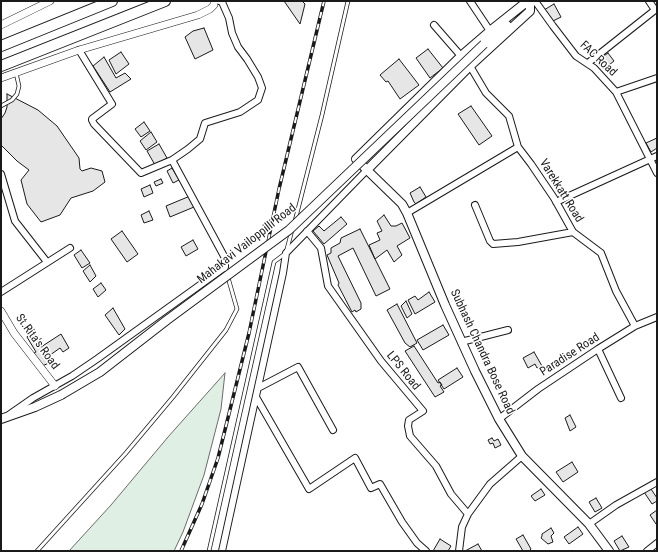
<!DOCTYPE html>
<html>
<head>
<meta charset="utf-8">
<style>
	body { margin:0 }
	#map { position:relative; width:658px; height:552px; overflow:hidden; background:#fff; font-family:"Roboto Condensed",sans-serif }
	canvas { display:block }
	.frame { position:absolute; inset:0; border:2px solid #1a1a1a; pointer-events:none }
</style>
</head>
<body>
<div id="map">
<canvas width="658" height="552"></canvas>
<div class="frame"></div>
</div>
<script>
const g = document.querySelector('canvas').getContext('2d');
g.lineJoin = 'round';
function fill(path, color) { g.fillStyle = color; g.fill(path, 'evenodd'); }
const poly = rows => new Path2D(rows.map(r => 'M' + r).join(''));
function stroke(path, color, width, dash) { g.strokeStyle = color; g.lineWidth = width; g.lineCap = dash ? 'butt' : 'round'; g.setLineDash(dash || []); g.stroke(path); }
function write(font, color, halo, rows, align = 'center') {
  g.font = font + ' "Roboto Condensed",sans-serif'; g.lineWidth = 3; g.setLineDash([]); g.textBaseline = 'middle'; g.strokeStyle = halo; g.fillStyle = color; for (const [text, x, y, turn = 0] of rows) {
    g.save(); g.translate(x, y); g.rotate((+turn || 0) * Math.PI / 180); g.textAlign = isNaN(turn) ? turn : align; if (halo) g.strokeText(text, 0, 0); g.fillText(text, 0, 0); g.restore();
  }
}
const green = poly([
	[225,373,221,409,204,475,183,532,174,551,69,551,111,505,168,437,225,373]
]);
const building = poly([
	[284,1,302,1,305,4,300,24,284,1],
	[554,4,561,17,551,22,544,10,554,4],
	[204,28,213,50,195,59,185,37,193,31,204,28],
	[428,49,443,68,430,78,416,58,428,49],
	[121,52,129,64,116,74,109,60,121,52],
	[608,53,614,61,604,69,598,60,608,53],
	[104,57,116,78,125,73,131,79,110,92,93,66,104,57],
	[399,59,419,85,400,99,388,81,386,82,380,75,399,59],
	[7,94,38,110,57,126,79,158,80,169,82,171,91,168,102,171,105,182,93,191,71,198,60,215,41,222,27,204,21,180,29,170,17,161,1,145,1,119,5,113,7,107,7,94],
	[471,106,492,136,479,145,458,114,471,106],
	[144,122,150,131,141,137,135,129,144,122],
	[151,132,157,142,146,150,140,141,151,132],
	[657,138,657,148,651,152,646,143,657,138],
	[159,144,167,158,155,165,147,151,159,144],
	[172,168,179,180,173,183,167,171,172,168],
	[161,179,163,183,156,186,154,182,161,179],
	[150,185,153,193,144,197,141,189,150,185],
	[420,187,426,197,416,204,414,202,410,193,420,187],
	[190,196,194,207,170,217,166,206,190,196],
	[149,211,153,220,144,223,141,215,149,211],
	[384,215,391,226,396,226,402,223,410,238,397,246,402,255,394,262,387,250,375,259,369,245,380,240,377,233,382,231,377,221,384,215],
	[341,217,347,224,324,244,313,231,319,226,324,231,341,217],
	[360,229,390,289,376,296,353,248,338,256,361,303,361,309,356,312,355,310,352,312,338,285,339,283,327,255,331,253,331,248,340,243,341,238,360,229],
	[122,231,138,254,127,262,111,239,122,231],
	[193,240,198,249,186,256,181,247,193,240],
	[81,250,90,263,82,268,74,255,81,250],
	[90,265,96,276,90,282,83,271,90,265],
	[101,283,106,290,98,297,93,289,101,283],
	[429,292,435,302,415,314,408,300,415,296,418,300,429,292],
	[406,301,412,314,407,318,401,306,406,301],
	[397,304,417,343,410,347,405,343,387,310,397,304],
	[113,308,125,329,119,335,105,315,113,308],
	[443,325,449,335,423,350,417,340,443,325],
	[33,333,41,347,61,334,69,348,63,352,60,348,46,358,49,363,42,366,34,353,36,352,27,337,29,334,33,333],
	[414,346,438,383,440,382,442,385,440,386,444,392,435,397,405,351,414,346],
	[534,352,542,366,537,368,535,364,528,368,523,358,534,352],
	[457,368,463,377,444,389,438,380,457,368],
	[570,415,576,427,570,431,565,418,570,415],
	[492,438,494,441,498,439,501,445,495,448,493,443,490,444,488,440,492,438],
	[572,462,578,472,563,482,556,472,572,462],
	[541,489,545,495,535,501,531,496,541,489],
	[651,489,657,498,657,501,652,504,644,492,651,489],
	[596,498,602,508,595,512,589,502,596,498],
	[657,510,657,523,656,524,650,515,657,510],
	[578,527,583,534,569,544,564,537,578,527],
	[551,528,554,533,551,536,553,542,548,544,541,538,542,536,542,534,551,528],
	[523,535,531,549,529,551,523,551,516,539,523,535],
	[622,536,629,547,620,551,614,541,622,536],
	[440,539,451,546,448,551,433,551,440,539],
	[478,544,482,551,465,551,478,544]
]);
const service = poly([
	[1,106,12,100,17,94,19,86,16,73],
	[295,221,322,115,348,1],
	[37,551,126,453,173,397,226,330,237,309,225,267],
	[209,551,274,262,286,253,292,230]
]);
const minor = poly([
	[470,1,490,31],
	[535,1,553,26,576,56,594,68,616,92,657,173],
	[649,1,655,10,657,9],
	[434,25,461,56],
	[79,50,112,104,92,119,92,120,94,124,141,173,172,160],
	[588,63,655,10],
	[470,66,486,93,509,116,518,147,531,164,554,198,573,232,601,253,616,291,635,326],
	[616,92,657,78],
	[1,174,15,221,47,262],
	[556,202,657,156],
	[475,205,490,241,493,244,518,242,573,232],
	[407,213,518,147],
	[307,231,321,248,328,286,381,361,423,411,409,420,408,426,410,436,436,466,451,494,468,514],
	[1,292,70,248],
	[461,342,508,330],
	[598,349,621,398],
	[258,388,298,367,333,430],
	[256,397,309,489,355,458,371,488,380,484,402,522,417,543,426,551],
	[10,414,33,398,72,376,97,359,225,267,225,258,172,160,188,149,200,139,205,123,240,112,258,100,262,88,258,77,247,59,238,47,232,33,229,18,222,2,219,1],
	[499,419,538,389,598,349,635,326,657,317],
	[589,524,616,505,657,482],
	[222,551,283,273,286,253,367,170],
	[459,551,462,527,468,514,490,484,522,456],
	[647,551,657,543]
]);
const tertiary = poly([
	[1,25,50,1],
	[1,78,79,50,198,15,210,9,214,5,214,1],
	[1,311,14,333,55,386]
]);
const secondary = poly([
	[524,4,530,4,530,11,470,66,367,170,356,159,461,56,490,31,524,4],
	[484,44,507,25],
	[367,170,402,204,407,213,445,305,475,371,499,419,522,456,589,524,609,551],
	[1,419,35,407,61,395]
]);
const trunk = poly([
	[1,46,112,1],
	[1,66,165,1]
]);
const rail = poly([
	[181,551,202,504,218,458,249,333,279,189,324,1]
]);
const secondaryBridge = poly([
	[61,395,100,372,167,320,289,230,484,44]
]);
const streetNames = [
	["FAC Road",598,59,43],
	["Varekkatt Road",561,191,58],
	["Mahakavi Vailoppilli Road",247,244,-38],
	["St.Rita's Road",37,342,54],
	["Subhash Chandra Bose Road",482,352,65],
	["Paradise Road",570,355,-33],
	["LPS Road",403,371,51]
];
fill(green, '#e0efe3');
stroke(green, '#6a6a6a', 1);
fill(building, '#e6e6e6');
stroke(building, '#1a1a1a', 1);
stroke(service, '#1a1a1a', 4.5);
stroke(minor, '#1a1a1a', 8);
stroke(tertiary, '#1a1a1a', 8);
stroke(secondary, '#1a1a1a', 10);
stroke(trunk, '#1a1a1a', 12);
stroke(service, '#fff', 3);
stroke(minor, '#fff', 6);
stroke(tertiary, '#fff', 7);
stroke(secondary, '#fff', 8);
stroke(trunk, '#fff', 10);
stroke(rail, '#1a1a1a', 3.5);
stroke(rail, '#fff', 2, [6]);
stroke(secondaryBridge, '#1a1a1a', 10, []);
stroke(secondaryBridge, '#fff', 8);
write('12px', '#1a1a1a', '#fff', streetNames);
</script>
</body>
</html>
